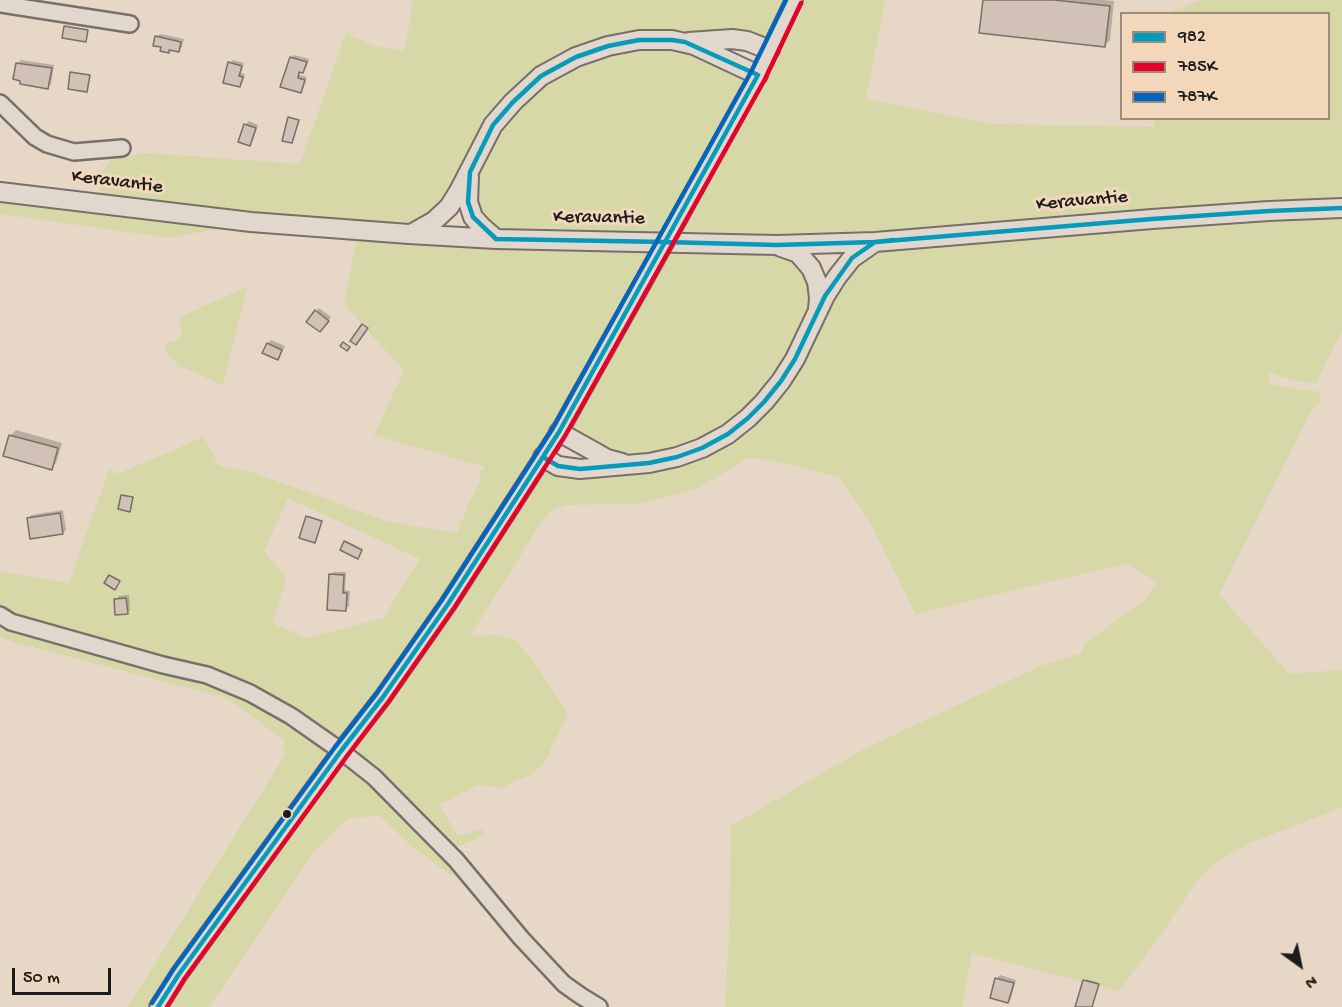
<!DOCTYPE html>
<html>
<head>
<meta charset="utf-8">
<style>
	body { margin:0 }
	#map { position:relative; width:1342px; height:1007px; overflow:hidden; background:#e6d7c7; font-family:"Gochi Hand",sans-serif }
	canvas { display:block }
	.legend { position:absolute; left:1120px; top:12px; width:210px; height:108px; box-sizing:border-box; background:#f3d7ba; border:2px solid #9d8c7b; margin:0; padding:8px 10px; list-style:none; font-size:18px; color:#1c1c1c }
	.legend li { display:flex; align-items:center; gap:12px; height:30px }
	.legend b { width:30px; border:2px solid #9d8c7b }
	.north { position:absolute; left:1270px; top:935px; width:60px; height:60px; -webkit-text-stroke:4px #f3d7ba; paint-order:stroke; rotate:147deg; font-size:16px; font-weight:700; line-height:24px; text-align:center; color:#1c1c1c }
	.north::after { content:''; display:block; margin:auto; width:21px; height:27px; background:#1c1c1c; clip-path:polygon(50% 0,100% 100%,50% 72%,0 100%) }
	.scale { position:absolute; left:12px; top:968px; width:99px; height:27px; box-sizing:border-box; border:3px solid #1c1c1c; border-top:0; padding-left:8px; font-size:18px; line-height:21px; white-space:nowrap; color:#1c1c1c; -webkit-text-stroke:4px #f3d7ba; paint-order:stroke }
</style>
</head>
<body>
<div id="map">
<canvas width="1342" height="1007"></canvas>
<ul class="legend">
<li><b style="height:8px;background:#039bbc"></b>982</li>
<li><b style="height:8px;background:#e4002b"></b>785K</li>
<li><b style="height:8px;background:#0065bd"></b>787K</li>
</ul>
<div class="north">N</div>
<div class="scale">50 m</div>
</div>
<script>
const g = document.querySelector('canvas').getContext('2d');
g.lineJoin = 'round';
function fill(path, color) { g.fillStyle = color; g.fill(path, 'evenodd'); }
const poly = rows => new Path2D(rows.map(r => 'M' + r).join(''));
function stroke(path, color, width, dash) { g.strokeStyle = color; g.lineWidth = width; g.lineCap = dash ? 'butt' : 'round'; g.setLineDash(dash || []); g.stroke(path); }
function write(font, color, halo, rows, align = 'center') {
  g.font = font + ' "Gochi Hand",sans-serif'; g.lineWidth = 6; g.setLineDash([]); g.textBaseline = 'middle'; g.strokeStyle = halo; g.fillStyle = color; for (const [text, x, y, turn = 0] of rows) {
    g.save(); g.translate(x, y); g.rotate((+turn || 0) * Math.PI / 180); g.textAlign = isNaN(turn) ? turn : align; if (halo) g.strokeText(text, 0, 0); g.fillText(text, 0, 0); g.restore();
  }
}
const green = poly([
	[413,0,885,0,866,99,991,124,1154,127,1154,118,1328,118,1328,14,1166,13,1202,0,1342,0,1342,330,1316,383,1293,380,1268,372,1270,384,1300,390,1318,391,1321,400,1312,410,1219,594,1289,674,1342,670,1342,807,1248,844,1214,863,1196,882,1163,932,1119,991,972,953,962,1007,725,1007,729,933,731,826,862,750,1038,667,1082,653,1084,644,1145,600,1158,583,1127,563,916,614,869,520,840,478,777,461,748,458,697,489,638,504,566,505,550,511,534,534,470,636,494,635,516,640,538,668,568,714,544,763,530,775,500,788,478,785,439,805,458,836,482,829,485,835,451,850,467,873,450,875,408,843,380,816,348,818,313,853,209,1007,128,1007,285,755,284,740,227,698,13,642,0,636,0,571,69,583,109,469,118,474,204,437,219,466,249,471,389,522,457,533,469,503,480,481,481,472,485,467,374,435,404,371,344,304,358,231,251,222,170,238,0,214,0,181,49,187,99,204,102,172,110,160,147,153,300,164,346,33,374,46,405,51],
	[699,41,770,50,758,74],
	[469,174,481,226,495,239,411,234],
	[874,242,819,298,811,268,777,245],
	[560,432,627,467,543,457],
	[288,498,420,559,383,618,307,638,272,623,284,587,285,575,264,552],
	[247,287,223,385,178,365,165,351,167,343,181,339,180,317]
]);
const shadow = poly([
	[985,0,1102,0,1114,1,1110,40,1105,46],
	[67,26,88,29,87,39,85,40,66,27],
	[160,34,184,39,182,47,179,50,171,49,168,51,162,46,156,37],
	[294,55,309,59,306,68,303,71,301,71,300,75,307,77,303,89,300,92,291,58],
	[21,60,54,65,51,84,48,87,17,64],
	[233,60,244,63,241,73,245,74,243,82,239,86,230,63],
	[249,121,258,125,253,140,250,144,245,125],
	[319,308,331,317,323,327,308,321],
	[271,340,285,346,281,355,277,359,268,344],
	[16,430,62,443,56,463,51,468,5,455,11,435],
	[63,510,66,530,63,533,28,518,31,515],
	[347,541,362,549,359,556,346,542],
	[334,572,346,572,345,590,350,591,349,606,345,609,331,575],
	[129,595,130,610,127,613,116,600,119,596],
	[1000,975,1016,980,1011,998,1008,1002,996,979],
	[1086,979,1099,983,1092,1007,1077,1007]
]);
const building = poly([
	[983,0,1054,0,1110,6,1105,47,979,33,983,0],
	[64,26,88,30,86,42,62,38,64,26],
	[155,36,181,42,179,52,169,50,169,53,160,51,161,47,153,46,155,36],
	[290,57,307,62,303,73,299,72,298,78,305,80,301,93,280,87,290,57],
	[228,62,242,66,239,76,243,77,240,87,223,83,228,62],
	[16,63,52,68,48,89,20,84,20,81,13,79,16,63],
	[70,72,90,75,87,92,68,89,70,72],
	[288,117,299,120,292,143,282,141,288,117],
	[244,124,256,128,250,146,238,142,244,124],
	[315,310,329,321,320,332,306,322,315,310],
	[362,324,368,328,356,345,350,341,362,324],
	[343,342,350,347,347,351,340,346,343,342],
	[267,343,282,350,278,360,262,353,267,343],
	[9,435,58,448,52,470,3,456,9,435],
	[121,495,133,497,130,512,118,509,121,495],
	[60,513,63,534,30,539,27,518,60,513],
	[306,516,322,521,315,543,299,538,306,516],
	[344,541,362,550,358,559,340,550,344,541],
	[329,574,344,575,343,593,347,593,346,611,327,610,329,574],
	[109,575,120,581,115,590,104,583,109,575],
	[126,598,128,614,115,615,114,599,126,598],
	[995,978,1014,983,1008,1003,990,998,995,978],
	[1083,980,1099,984,1092,1007,1075,1007,1083,980]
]);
const minor = poly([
	[0,4,130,24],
	[0,103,35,137,47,144,74,152,122,148],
	[680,216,758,75,794,0],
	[0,615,11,622,163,665,207,675,250,693,291,716,341,751,374,777,456,860,521,938,564,984,581,996,599,1007],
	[158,1007,179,974,341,751,383,697,448,604,559,432,642,284]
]);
const major = poly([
	[689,42,732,39,747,41,770,50],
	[469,177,468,202,473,217,481,226,496,239],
	[0,192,251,222,409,234,496,239,777,245,875,242,1152,219,1269,211,1342,208],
	[411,234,434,221,449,207,459,191,493,125,513,102,541,76,576,57,608,46,639,40,672,40,694,45,758,75],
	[781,247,798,253,811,268,817,282,819,298,818,309],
	[559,432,595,452,607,459,622,463],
	[543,457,558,466,580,469,649,463,677,457,702,448,728,434,748,418,764,402,781,381,795,359,825,296,837,277,852,258,875,242]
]);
const minorBridge = poly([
	[642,284,680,216]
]);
const bus1 = poly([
	[639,40,672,40,685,42,758,75,665,242,496,239,473,217,468,202,470,172,493,125,513,102,541,76,576,57,608,46,639,40],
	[665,242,777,245,875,242,1152,219,1269,211,1342,208],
	[543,457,558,466,580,469,649,463,677,457,702,448,728,434,748,418,764,402,781,381,795,359,825,296,852,258,875,242,894,240],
	[158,1007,179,974,341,751,383,697,448,604,559,432,665,242]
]);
const bus2 = poly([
	[167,1007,185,978,347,756,389,701,454,608,565,436,765,79,801,3]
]);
const bus3 = poly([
	[152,1003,173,970,335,747,377,693,442,600,553,428,751,72,786,0]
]);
const markers = [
	[287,814,5,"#1c1c1c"]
];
const streetNames = [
	["Keravantie",117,183,7],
	["Keravantie",1082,202,-5],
	["Keravantie",599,219,1]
];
fill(green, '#d6d8a7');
fill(shadow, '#0003');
fill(building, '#d1c1b6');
stroke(building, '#777069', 1.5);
stroke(minor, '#777069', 20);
stroke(major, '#777069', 22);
stroke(minor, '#e1d7cc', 15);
stroke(major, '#e1d7cc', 18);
stroke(minorBridge, '#777069', 20, []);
stroke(minorBridge, '#e1d7cc', 15);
stroke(bus1, '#039bbc', 4.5);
stroke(bus2, '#e4002b', 4.5);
stroke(bus3, '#0065bd', 4.5);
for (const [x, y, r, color] of markers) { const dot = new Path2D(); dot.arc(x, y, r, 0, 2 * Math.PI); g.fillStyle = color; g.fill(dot); stroke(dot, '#f3d7ba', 2); }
write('20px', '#1c1c1c', '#f3d7ba', streetNames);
</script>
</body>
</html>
